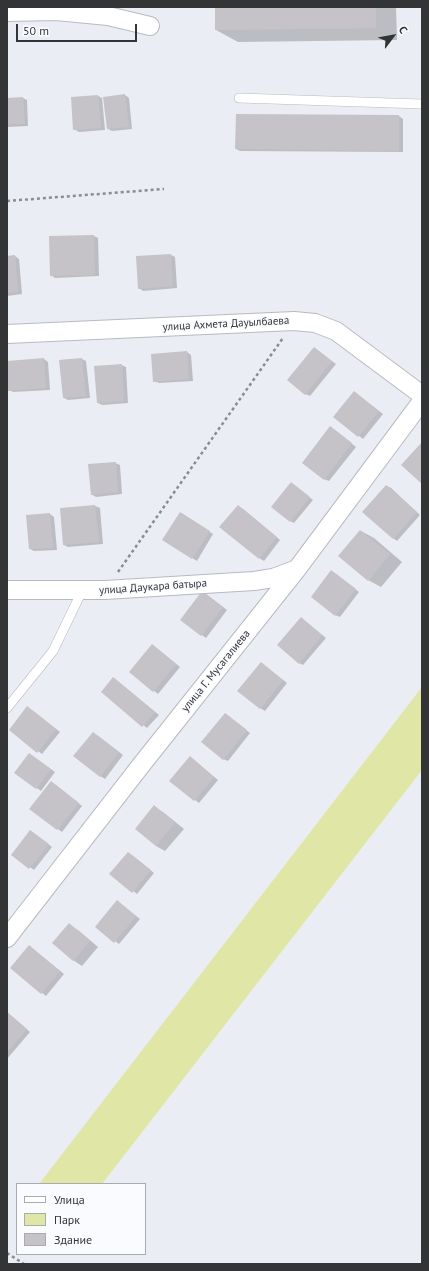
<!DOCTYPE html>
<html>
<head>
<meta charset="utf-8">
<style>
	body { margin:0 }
	#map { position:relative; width:429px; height:1271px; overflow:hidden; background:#ebedf4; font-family:"PT Sans",sans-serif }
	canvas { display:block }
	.frame { position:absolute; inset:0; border:8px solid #333436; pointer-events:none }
	.legend { position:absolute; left:16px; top:1183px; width:130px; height:72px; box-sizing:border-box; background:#f9fbff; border:1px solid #aaabaf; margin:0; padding:5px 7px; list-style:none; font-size:12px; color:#333436 }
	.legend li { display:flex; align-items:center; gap:8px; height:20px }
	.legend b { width:20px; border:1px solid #aaabaf }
	.north { position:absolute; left:373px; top:16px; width:40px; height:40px; -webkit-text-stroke:3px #f9fbff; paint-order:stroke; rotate:58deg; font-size:11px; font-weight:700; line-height:16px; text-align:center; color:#333436 }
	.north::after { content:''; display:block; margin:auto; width:14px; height:18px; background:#333436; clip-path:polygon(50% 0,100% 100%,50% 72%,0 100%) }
	.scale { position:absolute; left:16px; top:24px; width:121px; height:18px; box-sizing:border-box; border:2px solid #333436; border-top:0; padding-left:5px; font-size:12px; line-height:14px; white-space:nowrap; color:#333436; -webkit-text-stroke:3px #f9fbff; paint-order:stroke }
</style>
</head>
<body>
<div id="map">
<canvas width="429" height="1271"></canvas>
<div class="frame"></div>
<ul class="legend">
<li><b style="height:5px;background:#fff"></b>Улица</li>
<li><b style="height:11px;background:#e0e7a6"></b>Парк</li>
<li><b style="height:11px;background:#c5c2c8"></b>Здание</li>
</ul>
<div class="north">С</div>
<div class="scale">50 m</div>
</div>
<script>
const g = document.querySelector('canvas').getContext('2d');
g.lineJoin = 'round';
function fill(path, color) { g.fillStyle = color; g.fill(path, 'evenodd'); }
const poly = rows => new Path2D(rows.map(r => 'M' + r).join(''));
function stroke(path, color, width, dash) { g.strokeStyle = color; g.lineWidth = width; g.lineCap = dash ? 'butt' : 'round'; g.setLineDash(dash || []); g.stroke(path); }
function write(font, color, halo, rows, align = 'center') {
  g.font = font + ' "PT Sans",sans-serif'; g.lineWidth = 3; g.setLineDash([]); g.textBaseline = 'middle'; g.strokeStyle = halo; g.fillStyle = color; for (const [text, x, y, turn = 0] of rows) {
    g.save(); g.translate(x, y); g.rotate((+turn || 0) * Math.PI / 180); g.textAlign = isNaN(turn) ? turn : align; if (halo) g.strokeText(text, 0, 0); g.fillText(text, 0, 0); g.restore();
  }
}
const green = poly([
	[422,687,422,770,102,1184,39,1184]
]);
const shadow = poly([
	[216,7,396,7,397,40,238,42,216,30],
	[125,95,129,98,132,129,112,131,108,129],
	[98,96,102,98,105,130,79,132,74,129,72,98],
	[23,98,27,100,28,126,7,127,7,99],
	[399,116,403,119,403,152,240,151,236,149],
	[94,236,98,238,99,276,55,278,51,275],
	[171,255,175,257,177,288,143,291,139,288],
	[15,256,19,259,22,294,7,296,7,257],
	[314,348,336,364,310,396,305,394],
	[187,352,191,355,193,381,159,383,154,381],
	[44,359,48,362,50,390,13,392,9,390,7,362],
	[82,359,86,361,90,398,68,400,64,398,61,360],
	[121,365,126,367,128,403,102,405,98,403],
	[358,395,383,414,363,439,335,417],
	[335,430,356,447,329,481,324,479],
	[115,463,120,465,122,494,96,497,91,494],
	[295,486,313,500,294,523,290,521],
	[387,486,391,488,420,515,397,541,393,538],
	[95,506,100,508,103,544,68,547,64,545,61,509],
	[242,508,280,540,264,561,259,558],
	[181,513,213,534,197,561,164,540],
	[50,514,54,517,57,550,34,551,30,549],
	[361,531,374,538,402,562,381,587,368,580],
	[336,574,359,592,340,617,335,615],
	[206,594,227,610,206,638,182,620],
	[301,618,326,638,303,665,299,663],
	[153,645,180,667,158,694,130,672],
	[265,666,287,683,265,711,260,708],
	[114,678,159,715,147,728,102,692],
	[32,710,60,732,42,754,10,730],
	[226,714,250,733,228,761,223,759],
	[97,735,123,755,105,779,100,776],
	[34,757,55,772,41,791,16,773],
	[194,760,218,780,199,803,171,781],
	[56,785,82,806,62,832,31,809],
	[154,807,163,812,184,829,165,851,156,846,136,829],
	[35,834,52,847,34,870,13,855],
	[132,855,154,873,137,894,111,874],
	[117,901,140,919,119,944,96,926],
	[69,925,78,930,98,947,82,966,73,960,53,943],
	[33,949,64,974,46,996,11,968],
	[7,1012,30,1032,7,1059]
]);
const building = poly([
	[215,7,376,7,376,28,215,30],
	[125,94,129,127,107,129,103,97],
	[98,95,101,128,73,130,71,97],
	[23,97,25,124,7,124,7,98],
	[236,114,399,115,399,151,235,149],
	[94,235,95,275,50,276,49,236],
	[171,254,173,286,138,289,136,256],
	[15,255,18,292,7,293,7,256],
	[314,347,332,361,305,395,287,380],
	[187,351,189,379,153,382,151,354],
	[44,358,46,388,8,391,7,361],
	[82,358,86,396,63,398,59,360],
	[122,364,124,401,97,403,94,366],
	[354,391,379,411,358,437,333,417],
	[330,426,352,443,324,480,302,463],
	[422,442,422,484,401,465],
	[116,462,118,492,91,495,88,464],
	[291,482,310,497,290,522,271,507],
	[386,485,417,512,393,539,362,512],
	[95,505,99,542,63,545,60,508],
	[238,505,277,537,259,559,219,527],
	[180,512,210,531,192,559,162,540],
	[50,513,53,548,29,549,26,515],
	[360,530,390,554,368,581,338,556],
	[331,570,356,589,335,616,311,597],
	[202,591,223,607,201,636,180,620],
	[301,617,322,635,299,664,277,645],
	[152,644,176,664,153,692,129,672],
	[261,662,283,680,260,709,237,691],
	[113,677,155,712,142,727,101,692],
	[27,706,56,729,37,753,9,730],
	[225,713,247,730,223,760,201,742],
	[93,732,119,752,100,777,73,756],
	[29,753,51,769,36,789,14,773],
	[190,756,214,777,194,801,169,781],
	[51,781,79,803,57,830,29,809],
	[154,805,175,823,156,846,135,829],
	[30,830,49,844,29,869,11,855],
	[128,852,151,870,132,893,109,874],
	[117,900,136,916,114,943,95,927],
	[69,923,90,941,73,961,52,943],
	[29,945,60,971,41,994,10,968],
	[7,1012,27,1029,7,1052]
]);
const path = poly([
	[7,201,164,189],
	[118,572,283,338],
	[7,1253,24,1264]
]);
const lane = poly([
	[239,98,422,104],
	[7,708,53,651,82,591]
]);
const street = poly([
	[7,12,56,11,108,16,150,26],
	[7,334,294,321,315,323,336,331,422,395],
	[7,590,105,590,254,581,273,578,297,569],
	[7,938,142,764,297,569,422,401]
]);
const streetNames = [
	["улица Ахмета Дауылбаева",226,324,-3],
	["улица Даукара батыра",153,587,-4],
	["улица Г. Мусагалиева",216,671,-51]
];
fill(green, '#e0e7a6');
fill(shadow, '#0003');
fill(building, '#c5c2c8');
stroke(lane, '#b8bac1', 10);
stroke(street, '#b8bac1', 20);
stroke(path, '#8a8c90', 2.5, [3, 3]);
stroke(lane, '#fff', 9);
stroke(street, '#fff', 18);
write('11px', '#333436', '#f9fbff', streetNames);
</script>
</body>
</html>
